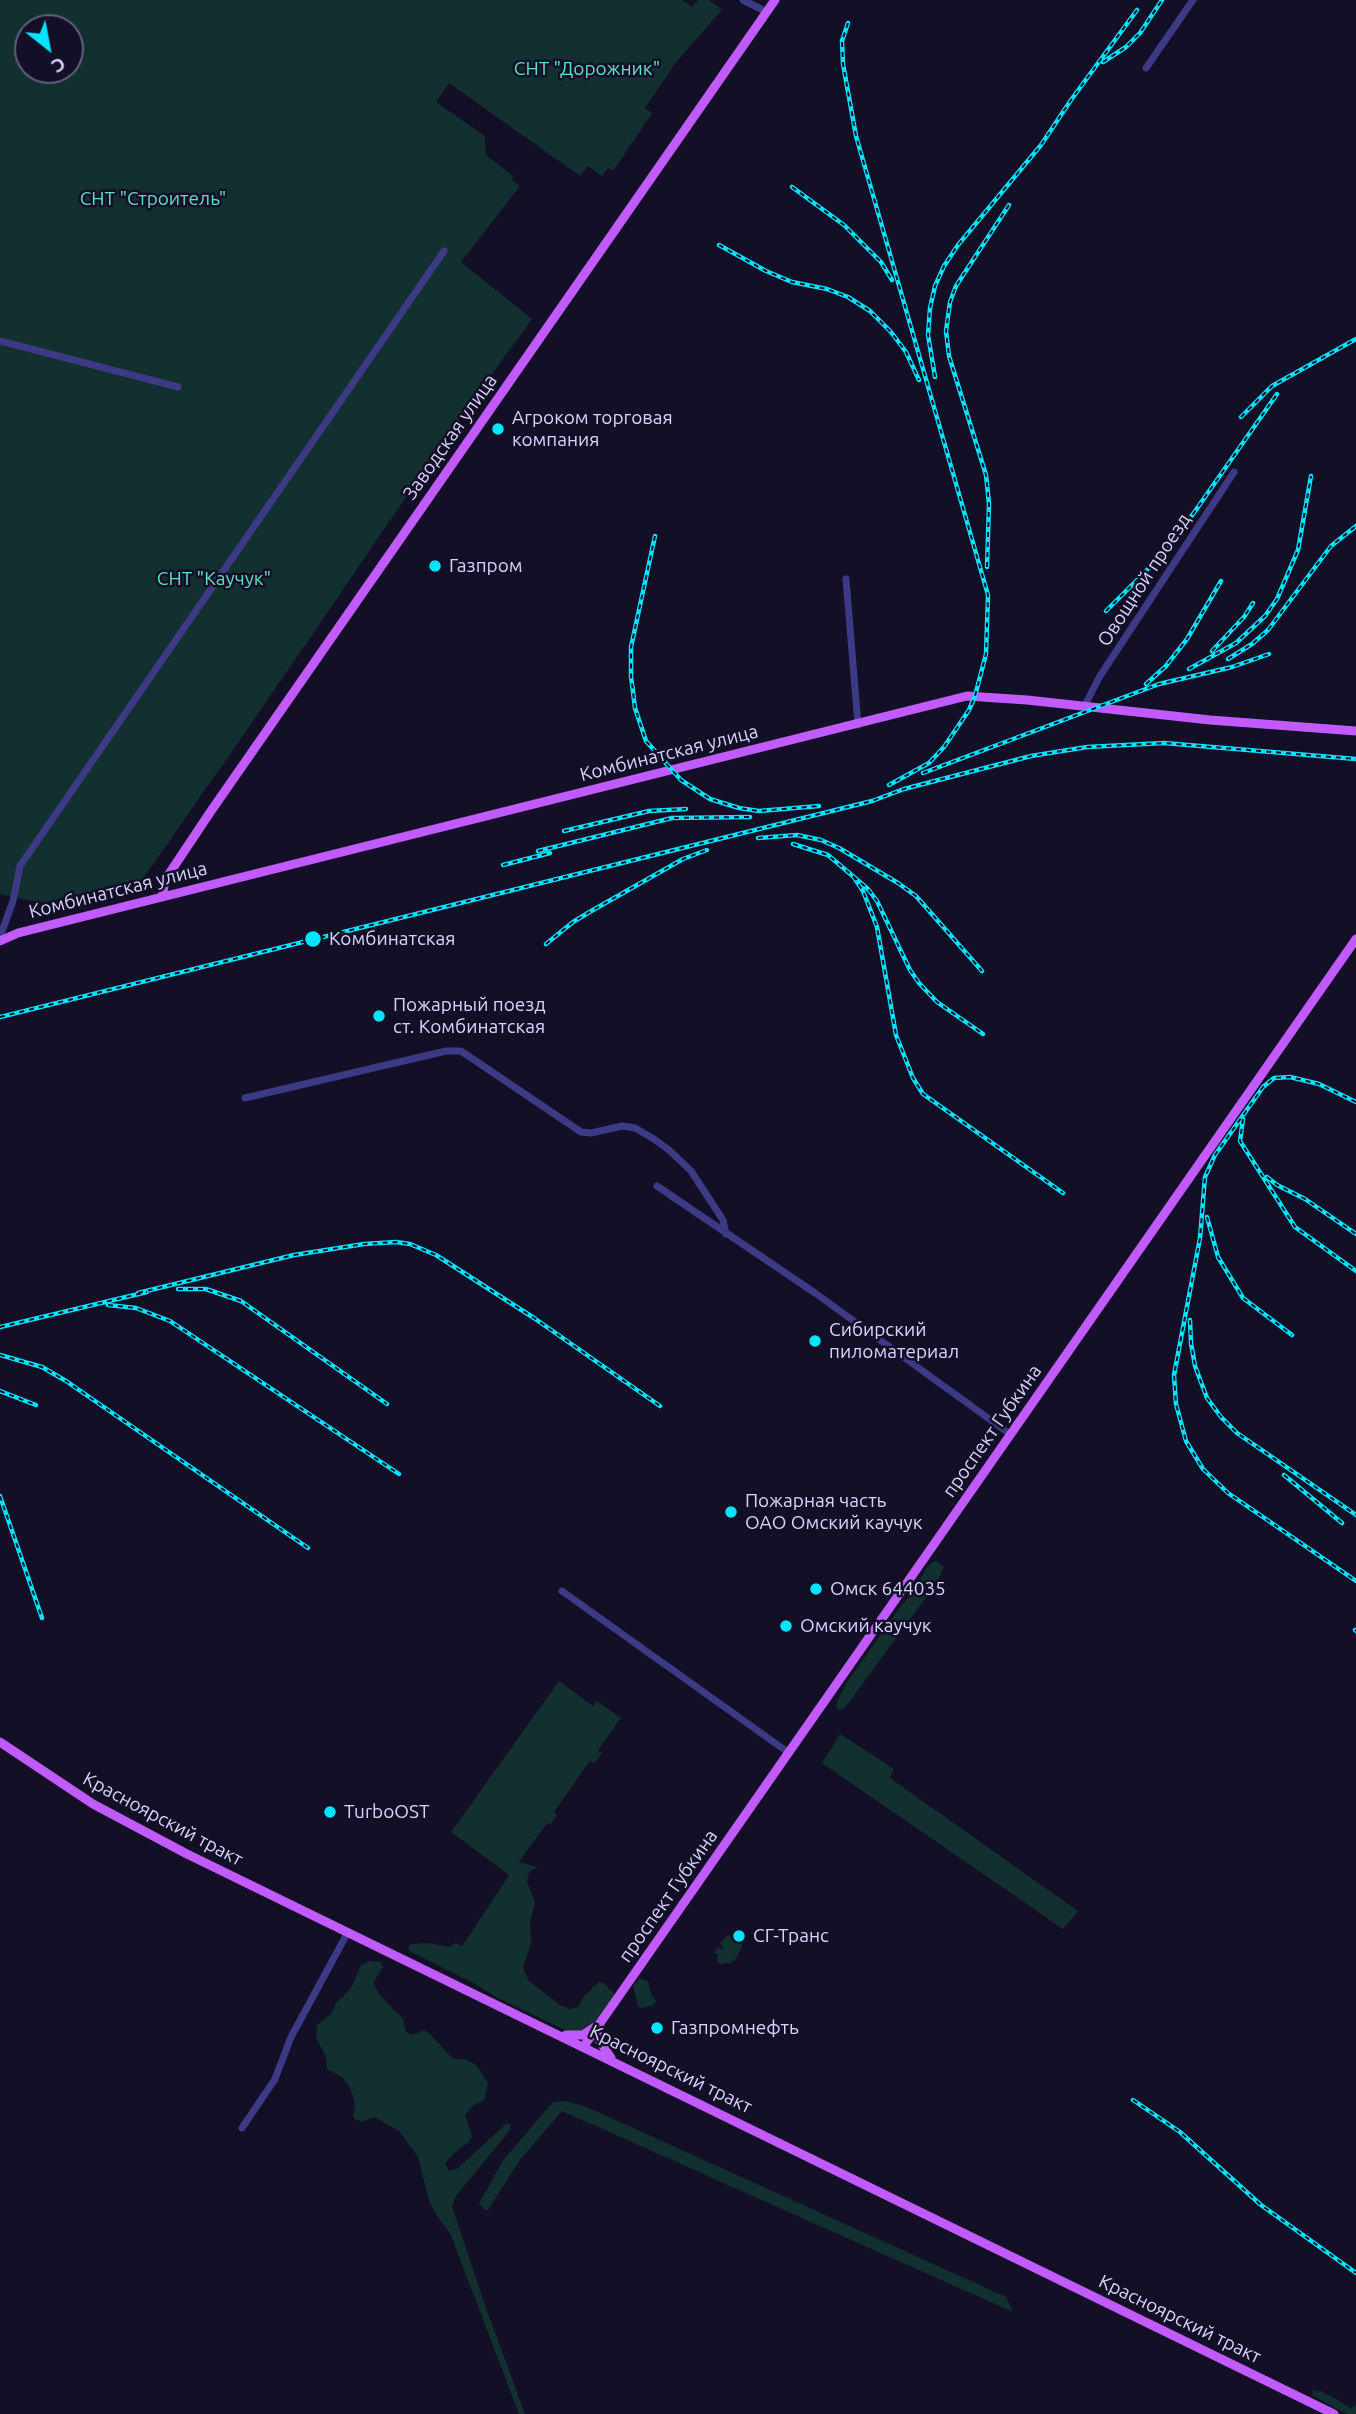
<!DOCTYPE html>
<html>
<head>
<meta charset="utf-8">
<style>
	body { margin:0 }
	#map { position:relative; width:1356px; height:2414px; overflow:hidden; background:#130f26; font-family:Ubuntu,sans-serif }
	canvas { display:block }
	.north { position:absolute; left:14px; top:14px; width:70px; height:70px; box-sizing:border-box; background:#130f26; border:2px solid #625e7d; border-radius:50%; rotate:149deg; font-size:19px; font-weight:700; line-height:28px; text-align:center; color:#d9d4ff }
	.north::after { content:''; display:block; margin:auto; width:24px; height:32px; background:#00e5ff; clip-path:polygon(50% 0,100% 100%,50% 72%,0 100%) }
</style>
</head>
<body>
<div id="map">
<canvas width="1356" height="2414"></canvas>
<div class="north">С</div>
</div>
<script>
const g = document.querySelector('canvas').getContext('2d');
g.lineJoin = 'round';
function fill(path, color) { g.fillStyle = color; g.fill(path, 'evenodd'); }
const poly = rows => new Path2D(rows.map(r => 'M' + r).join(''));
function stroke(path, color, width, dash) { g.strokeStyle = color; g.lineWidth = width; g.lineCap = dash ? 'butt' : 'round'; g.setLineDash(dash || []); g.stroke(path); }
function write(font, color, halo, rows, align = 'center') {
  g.font = font + ' Ubuntu,sans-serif'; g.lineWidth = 5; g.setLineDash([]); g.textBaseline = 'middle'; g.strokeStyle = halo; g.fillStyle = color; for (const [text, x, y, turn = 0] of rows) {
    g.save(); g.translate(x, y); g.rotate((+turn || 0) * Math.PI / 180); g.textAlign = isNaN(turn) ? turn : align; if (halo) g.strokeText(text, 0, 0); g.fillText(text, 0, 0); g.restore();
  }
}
const green = poly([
	[0,0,682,0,692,7,698,0,709,0,722,10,676,62,645,108,652,113,613,171,608,168,602,176,588,166,580,176,449,83,436,102,485,136,486,155,513,176,512,180,520,186,461,262,532,319,463,414,249,727,142,880,42,903,0,894],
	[28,28,70,28,70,70,28,70],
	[936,1561,944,1566,938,1581,845,1708,840,1710,836,1706,839,1697,848,1681,898,1610,916,1588,925,1570,931,1563],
	[559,1681,593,1706,597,1701,621,1718,598,1750,602,1753,595,1763,590,1761,554,1812,557,1815,550,1825,547,1823,519,1862,537,1867,529,1872,527,1882,535,1902,530,1922,531,1943,523,1968,529,1981,560,2005,570,2009,578,2007,584,1996,599,1982,605,1984,614,1993,615,1996,598,2019,589,2029,580,2032,569,2032,496,1997,477,1985,411,1952,408,1948,410,1944,429,1943,450,1947,456,1943,462,1946,509,1875,451,1832],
	[840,1734,894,1769,890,1778,1078,1911,1063,1929,822,1763],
	[727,1935,741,1942,742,1947,735,1960,730,1963,720,1964,717,1962,718,1954,714,1953,718,1947,722,1950,723,1947,720,1944],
	[369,1961,381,1962,383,1967,373,1983,379,1994,403,2019,406,2032,413,2035,424,2030,430,2034,452,2058,467,2060,477,2066,488,2083,484,2100,473,2106,465,2115,472,2136,469,2142,454,2153,445,2164,449,2171,458,2168,506,2124,510,2124,511,2129,456,2196,452,2206,485,2305,525,2414,519,2414,450,2233,437,2216,429,2201,418,2157,399,2131,374,2117,362,2122,355,2119,353,2115,355,2109,354,2099,349,2086,342,2077,327,2069,326,2057,316,2038,317,2025,332,2013,335,2004,351,1988,361,1965],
	[639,1978,648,1981,651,1994,656,2001,654,2005,642,2008,638,2006,633,1986],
	[566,2101,587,2107,1006,2297,1013,2312,562,2111,520,2160,488,2210,484,2210,479,2203,504,2159,553,2102],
	[1313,2390,1323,2392,1351,2408,1356,2404,1356,2414,1347,2414,1331,2406,1312,2395]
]);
const minor = poly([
	[743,0,767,12],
	[1146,68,1193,0],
	[0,341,178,387],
	[846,579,858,725],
	[1084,707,1100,676,1234,472],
	[0,937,13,901,20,866,444,251],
	[245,1098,446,1051,461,1051,581,1132,591,1133,622,1126,635,1128,654,1139,669,1150,691,1171,723,1220,726,1234],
	[657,1186,815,1293,1010,1434],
	[562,1591,789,1753],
	[242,2128,275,2079,291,2037,348,1932]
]);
const major = poly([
	[162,897,165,880,211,811,775,0],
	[0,941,18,933,967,696,1027,700,1210,720,1356,731],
	[0,1742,93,1804,187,1854,1334,2414],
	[600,2027,599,2040,611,2058],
	[566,2035,583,2035,595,2027],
	[584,2046,1356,939]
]);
const rail = poly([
	[848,23,842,41,843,64,856,136,988,595,986,654,975,696,969,710,944,747,929,763,889,785],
	[1103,62,1126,47,1140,33,1162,0],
	[792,187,844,225,881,262,892,280],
	[719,245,766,271,792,282,827,289,848,297,870,311,891,332,906,352,919,380],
	[935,377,928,335,930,308,935,286,944,266,958,245,1041,145,1071,100,1137,10],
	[1241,417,1272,386,1356,339],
	[655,536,631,647,631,676,635,708,646,741,681,780,710,799,739,808,759,811,819,806],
	[987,567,989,504,986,475,949,356,946,331,950,302,956,286,1009,205],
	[1129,606,1147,578],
	[1106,611,1170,547,1277,394],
	[1212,651,1244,617,1253,603],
	[1228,659,1252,644,1268,630,1331,546,1356,526],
	[1189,669,1236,643,1265,616,1277,599,1298,550,1311,476],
	[1146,684,1166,666,1187,639,1221,581],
	[923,773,1159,684,1232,667,1269,654],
	[564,831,649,811,686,809],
	[758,838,797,835,821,840,839,848,898,883,916,896,982,971],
	[793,844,828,855,868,889,877,901,910,970,919,983,937,1002,983,1034],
	[538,851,672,818,750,817],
	[503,865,550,853],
	[853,876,863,891,877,927,896,1035,913,1078,923,1094,1063,1193],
	[546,944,573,922,593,910,683,859,707,850],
	[0,1017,872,801,904,789,1031,756,1087,747,1164,743,1356,759],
	[1356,1102,1319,1084,1290,1077,1274,1078,1263,1087,1215,1155,1205,1177,1200,1238,1174,1375,1176,1404,1186,1441,1203,1469,1228,1493,1356,1581],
	[1243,1119,1240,1141,1295,1227,1356,1271],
	[1267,1177,1277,1185,1305,1199,1356,1234],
	[1207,1217,1218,1257,1243,1298,1292,1335],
	[178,1289,206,1289,241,1301,387,1404],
	[138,1293,294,1255,364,1244,396,1242,410,1244,436,1255,534,1318,660,1406],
	[108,1305,136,1308,170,1321,399,1474],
	[1190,1320,1191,1343,1195,1366,1207,1398,1221,1417,1237,1433,1356,1515],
	[0,1327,147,1292],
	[0,1355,42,1367,66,1381,308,1548],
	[0,1391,36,1405],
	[1284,1475,1342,1523],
	[0,1496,42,1618],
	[1355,1630,1356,1631],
	[1133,2100,1180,2132,1261,2205,1356,2273]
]);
const markers = [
	[498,429,7,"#00e5ff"],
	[435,566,7,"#00e5ff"],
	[313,939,9,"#00e5ff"],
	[379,1016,7,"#00e5ff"],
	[815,1341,7,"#00e5ff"],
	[731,1512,7,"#00e5ff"],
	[816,1589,7,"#00e5ff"],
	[786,1626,7,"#00e5ff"],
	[330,1812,7,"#00e5ff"],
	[739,1936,7,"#00e5ff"],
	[657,2028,7,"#00e5ff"]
];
const parkNames = [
	["СНТ \"Дорожник\"",587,69],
	["СНТ \"Строитель\"",153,199],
	["СНТ \"Каучук\"",214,579]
];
const poiNames = [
	["Агроком торговая",512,418],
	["компания",512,440],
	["Газпром",449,566],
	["Комбинатская",329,939],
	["Пожарный поезд",393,1005],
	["ст. Комбинатская",393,1027],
	["Сибирский",829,1330],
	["пиломатериал",829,1352],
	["Пожарная часть",745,1501],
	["ОАО Омский каучук",745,1523],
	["Омск 644035",830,1589],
	["Омский каучук",800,1626],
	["TurboOST",344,1812],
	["СГ-Транс",753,1936],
	["Газпромнефть",671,2028]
];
const streetNames = [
	["Заводская улица",450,437,-55],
	["Овощной проезд",1144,580,-57],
	["Комбинатская улица",669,753,-14],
	["Комбинатская улица",118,890,-14],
	["проспект Губкина",992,1431,-55],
	["Красноярский тракт",163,1819,28],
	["проспект Губкина",668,1896,-55],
	["Красноярский тракт",671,2069,26],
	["Красноярский тракт",1180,2319,26]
];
fill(green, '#12302f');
stroke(minor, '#3d3a85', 7);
stroke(major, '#c25bff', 9);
stroke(rail, '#00e5ff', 4.5);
stroke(rail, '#130f26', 2, [5]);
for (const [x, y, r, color] of markers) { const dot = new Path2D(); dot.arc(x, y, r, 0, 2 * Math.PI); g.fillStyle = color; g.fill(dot); stroke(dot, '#130f26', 2.5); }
write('19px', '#5fe0c0', '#130f26', parkNames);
write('19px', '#d9d4ff', '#130f26', poiNames, 'left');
write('19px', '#d9d4ff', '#130f26', streetNames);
</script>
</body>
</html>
